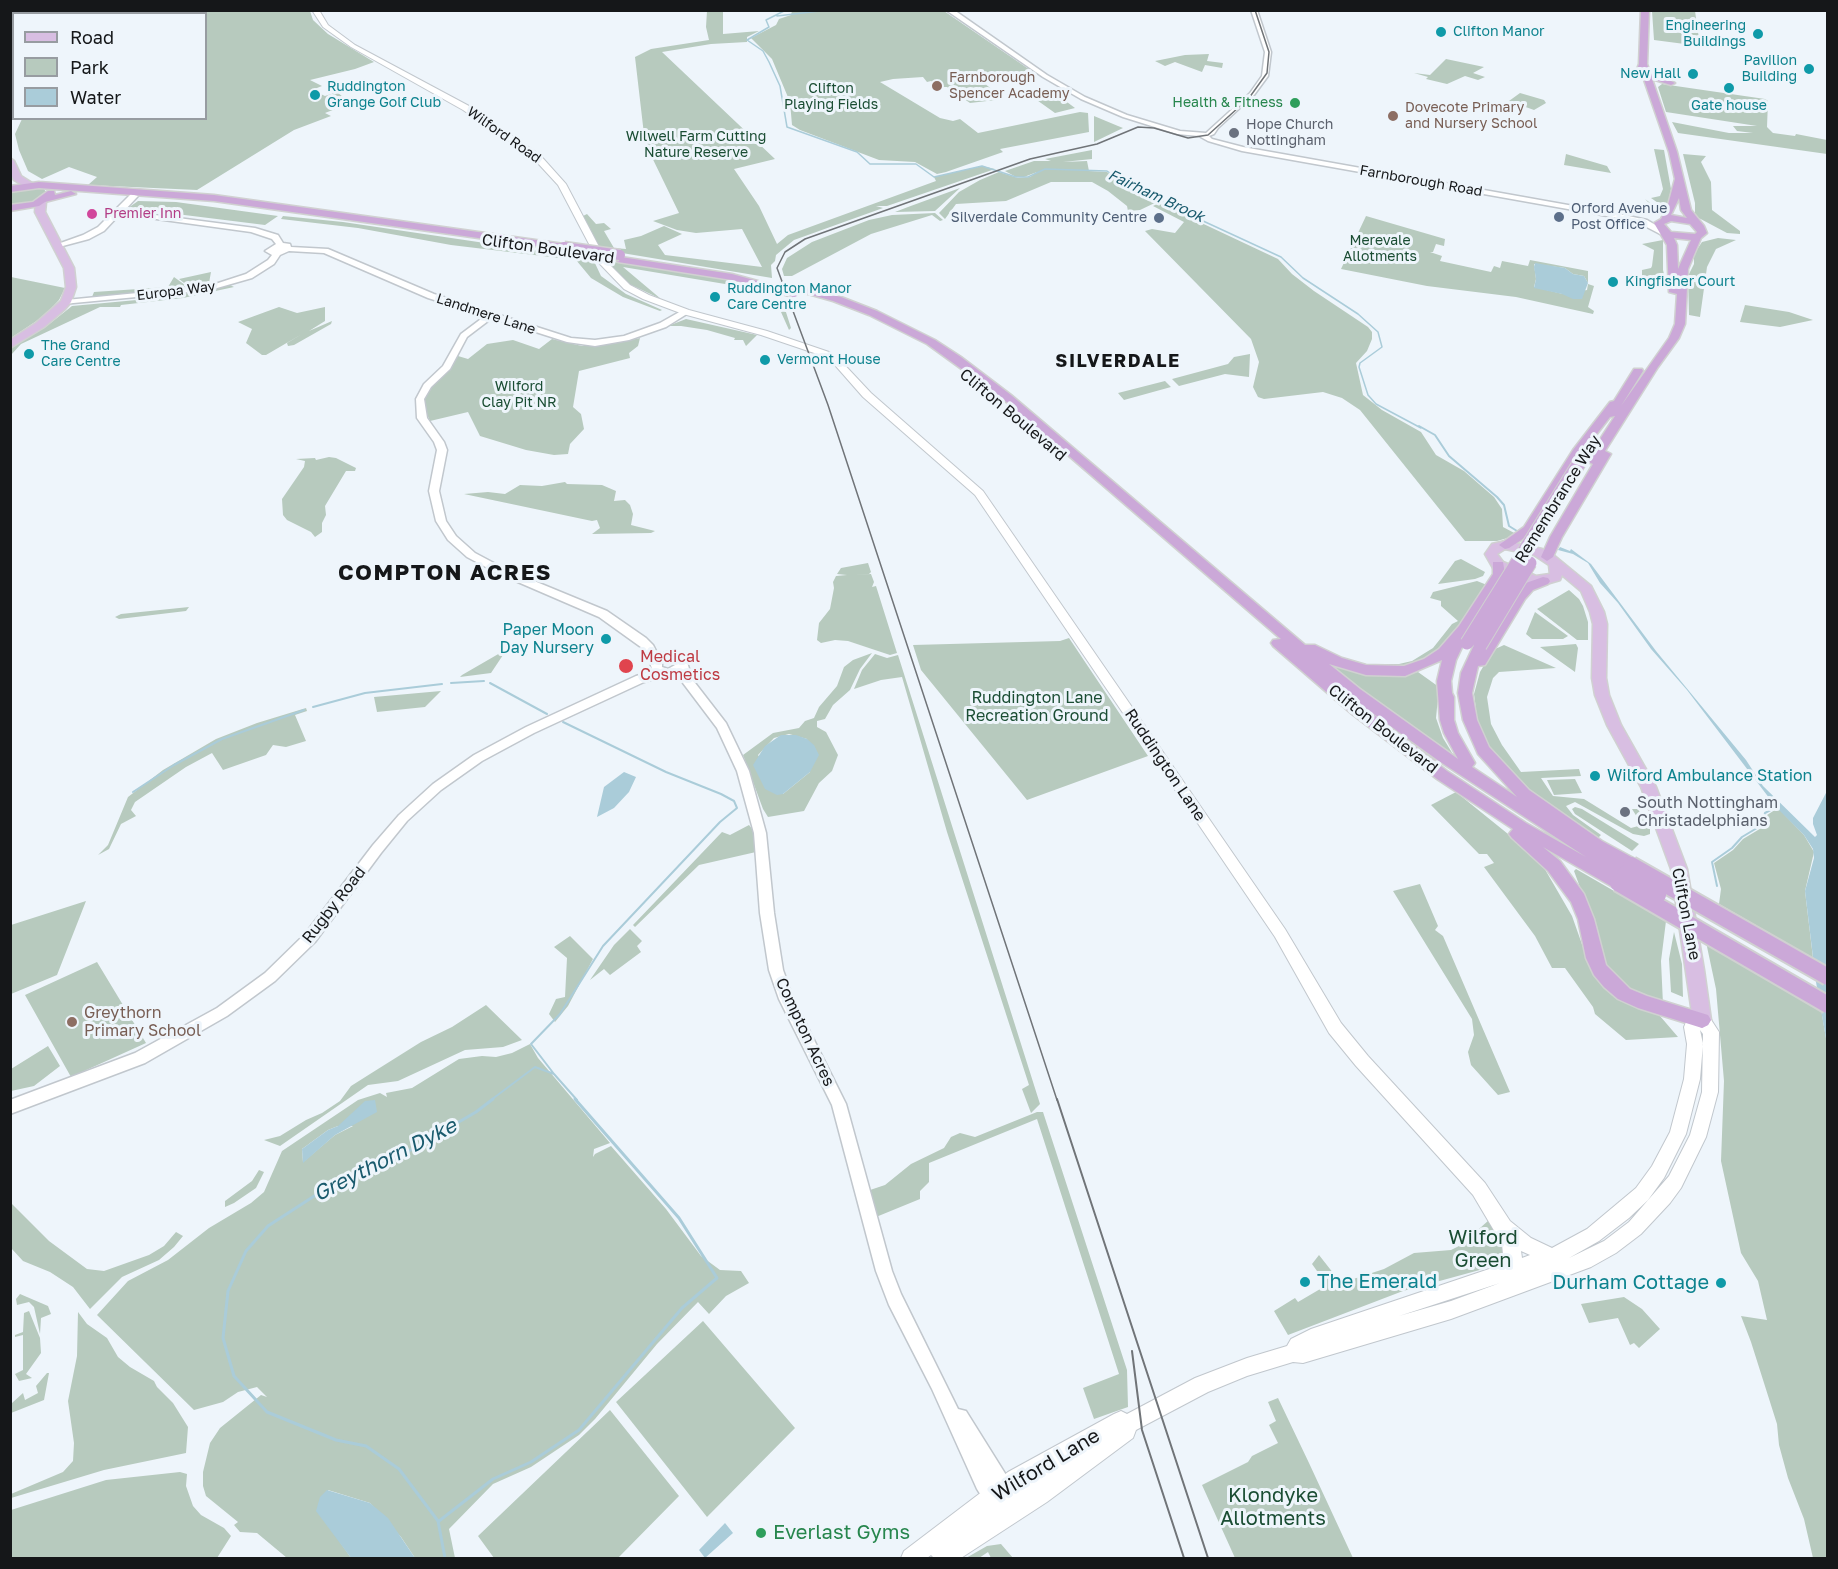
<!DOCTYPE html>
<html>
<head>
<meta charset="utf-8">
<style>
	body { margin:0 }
	#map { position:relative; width:1838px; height:1569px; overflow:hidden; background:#eef5fb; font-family:"Golos Text",sans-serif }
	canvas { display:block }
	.frame { position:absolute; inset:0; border:12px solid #151719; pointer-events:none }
	.legend { position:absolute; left:12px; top:12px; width:195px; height:108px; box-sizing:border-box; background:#eef5fb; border:2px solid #979ca1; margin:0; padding:8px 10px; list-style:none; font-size:18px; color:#151719 }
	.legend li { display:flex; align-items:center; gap:12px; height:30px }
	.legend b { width:30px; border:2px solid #979ca1 }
</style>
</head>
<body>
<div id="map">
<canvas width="1838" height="1569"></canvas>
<div class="frame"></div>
<ul class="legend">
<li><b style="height:8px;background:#d8bee2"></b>Road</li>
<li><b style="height:16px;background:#b7cabe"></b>Park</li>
<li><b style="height:16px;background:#aaccd9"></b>Water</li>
</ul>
</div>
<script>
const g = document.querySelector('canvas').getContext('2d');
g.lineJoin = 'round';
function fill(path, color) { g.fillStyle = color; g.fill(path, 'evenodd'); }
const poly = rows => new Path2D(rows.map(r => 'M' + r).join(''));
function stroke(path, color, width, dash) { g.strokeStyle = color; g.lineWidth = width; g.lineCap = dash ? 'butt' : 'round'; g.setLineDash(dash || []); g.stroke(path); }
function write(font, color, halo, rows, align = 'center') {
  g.font = font + ' "Golos Text",sans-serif'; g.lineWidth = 6; g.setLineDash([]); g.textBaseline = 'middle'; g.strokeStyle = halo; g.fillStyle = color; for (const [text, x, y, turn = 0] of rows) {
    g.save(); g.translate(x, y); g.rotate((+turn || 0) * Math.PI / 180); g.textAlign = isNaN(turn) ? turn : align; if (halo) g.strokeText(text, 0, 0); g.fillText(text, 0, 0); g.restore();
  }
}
const green = poly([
	[84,11,310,11,313,20,328,34,374,62,355,69,310,80,322,86,312,90,325,96,337,92,343,97,333,101,343,106,325,113,331,116,294,130,197,190,88,185,97,177,69,167,42,179,28,171,19,150,15,134,22,119,206,118,206,14,84,14],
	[707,11,723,11,723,34,759,31,747,37,747,42,711,44,662,52,775,159,734,169,759,206,777,244,788,235,936,181,934,177,982,166,995,169,887,206,876,206,883,208,794,240,776,255,775,261,771,265,772,278,598,249,583,216,587,214,596,224,604,223,611,229,604,231,614,248,626,249,624,240,641,236,664,226,682,234,658,245,665,255,762,267,742,229,696,233,677,230,653,221,679,213,645,143,635,57,651,49,709,40,706,27],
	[792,11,944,11,1033,72,984,83,1004,99,970,103,947,87,940,87,931,81,927,82,923,77,893,79,880,82,940,118,953,121,960,119,978,133,1080,112,1088,113,1089,132,1000,149,1003,152,946,172,937,174,915,162,879,160,800,130,792,125,790,102,772,59,751,38,776,25,779,19,791,15],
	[1652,11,1695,11,1700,46,1654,40],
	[1209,54,1207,61,1223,63,1222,68,1205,65,1202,72,1175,62,1165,66,1155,61,1185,55],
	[1446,59,1484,67,1473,73,1485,77,1478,80,1465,76,1447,84,1426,79,1428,77,1414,73,1430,75],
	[1662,84,1765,99,1768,101,1767,127,1773,133,1795,136,1796,134,1827,140,1827,154,1678,133,1672,122,1729,133,1753,133,1737,131,1733,126,1757,126,1666,112,1658,87],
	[1055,93,1075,108,1055,113,1034,98],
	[1520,93,1544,100,1546,103,1534,110,1509,101],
	[1094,116,1118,126,1123,128,1094,142],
	[1654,149,1664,150,1671,189,1667,207,1657,211,1645,199,1653,205,1661,205,1651,198,1660,196,1663,189],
	[1092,150,1092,159,1063,162,1087,161,1089,171,1107,172,1120,181,1161,200,1140,210,1128,211,1127,206,1108,191,1092,182,1051,182,1006,201,956,204,945,219,939,213,959,192,980,180,999,172,1018,178,1030,177,1037,172,1024,177,1016,177,1005,171,1034,161,1051,161,1045,159],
	[1566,154,1607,166,1611,173,1564,165],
	[1683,154,1706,156,1701,162,1711,182,1712,210,1740,231,1740,234,1727,233,1695,216,1695,203],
	[43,188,47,193,33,203,11,205,11,192],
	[960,188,935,211,895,212,908,207],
	[138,201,176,202,278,216,265,225,128,208],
	[1159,203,1278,259,1292,274,1314,291,1368,327,1372,332,1372,339,1367,351,1356,363,1363,395,1382,410,1421,432,1436,455,1464,471,1494,497,1502,509,1503,527,1518,535,1497,541,1465,541,1360,410,1342,398,1323,392,1264,399,1258,397,1253,387,1259,362,1251,339,1145,231,1152,229,1175,233,1184,222,1153,206],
	[935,213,943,220,940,221,932,215,871,234,792,276,784,276,782,269,787,258,812,242,869,220,892,215],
	[283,216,343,222,593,259,601,276,626,294,662,310,660,311,623,297,591,278,576,260,451,245,358,228,281,219],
	[1366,216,1445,239,1444,246,1436,244,1433,252,1430,252,1442,256,1440,261,1491,272,1494,266,1500,268,1502,261,1528,266,1530,260,1588,271,1588,283,1584,276,1573,274,1565,268,1534,264,1536,279,1534,287,1563,294,1587,290,1588,284,1594,286,1588,307,1594,311,1593,314,1516,297,1427,286,1341,269],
	[1718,238,1736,240,1716,249,1707,267,1700,317,1689,315,1688,276,1694,264,1694,254,1702,242],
	[1663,240,1663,270,1666,282,1642,278,1642,270,1651,268,1652,266,1654,250,1642,244],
	[607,261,704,275,779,290,791,328,789,330,781,312,782,304,777,296,743,287,623,267,661,299,625,282,609,267],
	[211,272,209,283,193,286,205,286,92,297,94,292,168,287,174,277,185,285,183,286,188,286,179,279],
	[11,277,65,288,59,300,44,316,11,338],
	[230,285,234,287,183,298,121,305,120,307,100,307,21,344,11,355,11,348,48,325,72,306,169,297],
	[1745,305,1789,312,1813,320,1780,327,1740,322],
	[279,307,297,313,325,307,325,321,309,331,332,321,331,324,294,345,288,346,287,343,302,334,266,355,262,355,246,343,252,329,238,322],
	[686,319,757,335,746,346,743,340,734,340,735,338,707,330,681,326,668,326],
	[640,338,638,346,629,353,630,358,579,371,573,407,581,414,584,429,570,444,568,454,554,455,526,450,480,436,468,412,430,421,425,410,425,399,429,390,448,371,458,356,468,359,487,344,513,340,539,349,552,339,582,346,617,343],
	[1250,354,1249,377,1225,374,1179,386,1172,379,1228,364,1234,357],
	[1165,381,1171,387,1124,400,1118,393],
	[329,457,336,458,356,468,355,471,346,471,325,506,326,515,322,523,322,532,315,537,311,532,287,520,283,515,282,499,304,467,305,461,296,459,315,458,316,460],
	[565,482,567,484,602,485,616,491,614,501,625,500,630,505,633,514,631,525,655,531,651,533,592,534,600,528,597,520,592,521,464,494,488,492,505,494,520,485,542,486],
	[1461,559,1485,572,1483,576,1475,579,1438,584,1455,561],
	[868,563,871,572,869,574,852,575,871,574,874,582,872,587,876,586,897,653,890,655,848,641,835,640,821,643,817,640,819,623,830,609,834,588,833,582,836,576,847,575,837,574,841,568],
	[1477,581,1487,585,1469,610,1471,611,1442,647,1429,658,1403,668,1375,667,1373,664,1399,664,1412,661,1433,648,1452,624,1458,621,1441,606,1441,601,1430,598,1433,592],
	[1569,590,1579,599,1583,606,1588,622,1588,640,1577,640,1537,609],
	[189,607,186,611,119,619,115,617,121,614],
	[1535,612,1568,636,1563,639,1532,639,1526,634],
	[1069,638,1148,756,1027,800,921,670,913,645,1060,641],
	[1576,644,1578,648,1575,672,1540,647],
	[1504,645,1556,668,1499,672,1493,678,1487,697,1491,724,1502,745,1521,772,1579,769,1581,776,1541,778,1553,796,1584,799,1631,828,1642,825,1632,809,1638,809,1650,829,1650,834,1644,836,1633,834,1575,802,1566,806,1573,815,1601,835,1598,838,1537,800,1495,760,1484,739,1477,717,1474,694,1480,672,1493,650],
	[1305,647,1337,663,1406,674,1418,672,1439,687,1436,718,1443,738,1459,764,1421,737],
	[507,649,491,673,460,677,462,675],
	[872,653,860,669,850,690,833,705,825,719,817,721,817,727,826,732,838,755,832,771,819,783,804,811,768,817,763,809,743,755,773,733,799,728,805,721,814,718,819,707,837,686,844,667,853,660],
	[789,734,807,739,810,772,783,794,758,755,774,738],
	[875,654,887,658,898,655,1040,1104,1031,1113,1022,1089,1029,1085,947,832,902,677,881,680,854,689,862,670],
	[441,691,425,707,377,712,374,697],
	[306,708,307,711,295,715,306,741,286,747,273,745,266,755,223,770,212,753,186,767,135,802,131,810,136,816,121,824,109,849,98,855,108,845,128,797,163,770,216,739,257,723],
	[1575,779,1582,793,1554,795,1547,780],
	[1456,792,1539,859,1572,916,1590,967,1611,993,1660,1016,1678,1037,1626,1040,1595,1014,1593,1007,1565,968,1552,968,1535,936,1484,867,1494,863,1487,854,1479,854,1431,805],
	[1575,807,1582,809,1639,844,1632,851,1575,814,1572,809],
	[1778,808,1804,835,1814,852,1805,891,1813,958,1719,904,1721,889,1714,863,1733,850,1743,839,1763,827,1767,815],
	[749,825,753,830,756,852,699,865,635,927,633,925,722,832,730,835],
	[1576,869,1666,921,1661,961,1663,1004,1632,993,1604,968,1591,917,1574,871],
	[1420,884,1438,926,1435,930,1443,936,1510,1092,1498,1095,1471,1065,1468,1052,1474,1035,1472,1019,1393,891],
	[86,901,57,975,11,994,11,925],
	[630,929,642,941,637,946,641,952,610,975,604,969,590,980,614,945],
	[1674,932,1682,964,1683,997,1671,992,1669,959],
	[570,936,593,959,568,1006,555,1022,549,1014,556,999,565,997,567,958,554,947],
	[1706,942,1821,1009,1827,1044,1827,1558,1813,1558,1804,1519,1788,1478,1779,1445,1777,1424,1751,1342,1741,1316,1767,1320,1758,1281,1741,1253,1721,1161,1724,1081,1716,989],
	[97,962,146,1043,71,1077,25,995],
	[486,1005,522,1040,503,1047,465,1050,398,1081,368,1085,280,1146,264,1140,280,1136,306,1120,322,1113,340,1101,351,1086,370,1074,421,1042,452,1027],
	[530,1044,538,1058,610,1143,594,1149,593,1157,595,1154,611,1146,666,1209,701,1256,720,1270,741,1271,749,1283,726,1296,709,1314,698,1302,657,1344,595,1419,579,1435,531,1467,493,1484,449,1529,455,1558,415,1558,401,1537,370,1503,328,1490,340,1542,351,1558,287,1558,257,1533,240,1532,234,1525,238,1522,206,1496,203,1486,203,1472,210,1443,220,1428,261,1395,267,1397,257,1387,238,1392,223,1402,194,1410,97,1315,128,1281,168,1260,209,1228,251,1203,264,1192,282,1151,358,1100,380,1093,387,1097,386,1093,412,1088,459,1059,482,1056,496,1057,512,1053],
	[338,1126,353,1126,335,1135,303,1162,302,1149,328,1130],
	[48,1046,60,1066,34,1086,11,1091,11,1069],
	[1037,1112,1043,1112,1127,1370,1128,1407,1094,1419,1083,1388,1119,1374,1037,1119,929,1163,929,1182,920,1191,920,1199,876,1217,870,1190,885,1185,911,1164,944,1148,951,1137,960,1133,975,1137],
	[259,1170,264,1172,256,1188,234,1203,225,1207,225,1201,252,1181],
	[10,1202,49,1241,87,1269,104,1271,149,1255,164,1246,176,1232,183,1236,174,1247,159,1260,122,1277,90,1309,73,1287,50,1272,23,1261,11,1248],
	[1489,1220,1502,1244,1504,1255,1498,1263,1487,1268,1403,1291,1288,1335,1274,1311,1295,1298,1298,1302,1327,1285,1312,1264,1319,1255,1341,1283,1384,1269,1414,1253,1451,1250,1461,1245],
	[20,1294,48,1306,51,1314,41,1318,40,1334,34,1307,29,1302,17,1305,16,1299],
	[1624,1297,1642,1309,1660,1329,1639,1348,1634,1343,1630,1345,1618,1318,1589,1323,1581,1304],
	[29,1311,40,1338,41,1353,26,1374,32,1378,19,1381,15,1374,23,1370,23,1335,15,1337,15,1335,23,1332,24,1313],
	[78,1312,87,1324,107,1338,118,1357,130,1367,154,1381,157,1387,173,1403,188,1427,186,1453,104,1470,11,1498,11,1494,63,1472,73,1461,74,1443,68,1401,77,1356],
	[703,1321,795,1428,707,1517,616,1402],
	[47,1373,49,1373,44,1400,11,1413,11,1402,12,1403,23,1393,25,1400,38,1393,36,1386],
	[1278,1398,1309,1463,1353,1558,1235,1558,1202,1485,1248,1462,1252,1456,1278,1443,1269,1425,1276,1421,1268,1402],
	[610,1410,679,1496,618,1558,494,1558,478,1536],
	[180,1472,187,1474,186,1486,193,1506,201,1515,224,1528,231,1536,217,1558,11,1558,11,1510,106,1480],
	[1001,1544,1013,1558,991,1558,988,1552,979,1558,966,1558,987,1546]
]);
const water = poly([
	[1535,263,1565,268,1573,274,1584,276,1588,283,1582,299,1573,299,1562,294,1534,288,1536,279,1534,267],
	[1560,547,1570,551,1571,549,1591,564,1656,651,1746,760,1763,786,1815,837,1817,835,1813,824,1813,818,1827,791,1827,1044,1816,982,1805,891,1814,858,1813,849,1804,835,1776,807,1687,690,1651,649,1618,603,1600,583,1588,563,1573,554,1558,550],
	[781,735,796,735,807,739,814,745,819,755,810,772,783,794,777,795,765,789,753,765,765,746],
	[624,772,636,777,629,792,614,808,597,817,604,787],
	[375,1100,377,1112,335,1135,303,1163,302,1149,328,1130,338,1126,365,1101],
	[327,1490,370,1503,388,1518,415,1558,351,1558,316,1511,320,1497],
	[725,1523,733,1533,705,1558,699,1550]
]);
const streamFar2 = poly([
	[786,10,766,20,769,27,747,40,763,51,769,62,780,86,787,127,857,152,870,164,916,164,934,177,982,166,1016,177,1028,177,1045,169,1107,171,1120,180,1188,214,1281,257,1303,278,1358,314,1378,332,1382,347,1360,363,1359,367,1368,395,1376,404,1421,428],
	[777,16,828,10]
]);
const streamFar1 = poly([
	[1419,426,1435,435,1449,456,1497,497,1504,505,1509,526,1517,531],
	[451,683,484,681],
	[490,683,547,714],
	[313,707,365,693,442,684],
	[133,792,174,765,222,739,304,710],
	[1717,886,1712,862,1732,848,1742,837,1762,825,1765,813,1776,807],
	[554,1074,577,1100],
	[491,1100,535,1067,554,1074,531,1044,560,1014,603,946,720,822,737,808,734,801,721,794,666,772,563,722]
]);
const stream = poly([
	[439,1521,493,1479,531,1462,579,1430,682,1308,717,1278,679,1218,575,1099],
	[445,1558,438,1521,399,1469,366,1446,336,1440,267,1412,234,1376,223,1338,228,1291,246,1251,268,1226,339,1180,402,1155,476,1112,493,1099]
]);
const tertiary = poly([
	[946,10,954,10,1047,75,1085,97,1127,115,1180,131,1206,133,1250,93,1262,76,1265,52,1251,10,1257,10,1271,52,1268,76,1254,95,1218,128,1214,134,1209,136,1212,139,1243,147,1624,215,1647,220,1669,233,1662,235,1641,224,1624,219,1242,151,1208,141,1199,136,1177,134,1123,117,1081,99,1043,77,946,10],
	[131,194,138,196,124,211,255,228,278,235,283,243,290,244,291,247,328,249,434,294,571,338,595,340,624,336,660,323,683,310,690,312,666,327,629,340,595,346,567,342,492,318,467,337,450,369,431,387,424,399,427,418,444,442,447,450,439,491,446,521,456,536,475,553,505,569,607,611,646,638,653,645,658,655,673,650,685,655,692,679,726,723,749,771,766,833,774,913,783,970,793,998,846,1104,892,1271,901,1294,958,1409,966,1411,1016,1491,1013,1497,1007,1500,1002,1498,1004,1502,1001,1508,995,1511,989,1508,977,1489,932,1389,889,1305,876,1271,832,1105,779,999,769,970,760,913,754,833,737,771,717,728,683,683,679,673,669,677,664,676,644,682,534,733,482,761,441,790,407,821,381,853,315,942,275,981,227,1016,145,1063,10,1114,10,1100,135,1053,217,1008,265,973,305,934,373,845,399,815,433,784,474,755,526,727,636,676,653,671,645,650,599,617,497,573,467,557,448,540,436,521,429,491,437,450,434,442,417,418,416,399,424,384,443,366,461,334,485,316,428,298,324,253,289,251,280,255,274,264,252,278,210,290,63,304,63,300,66,300,209,286,246,274,268,260,272,255,265,251,276,244,272,239,251,232,120,214,104,231,89,239,59,247,55,245,83,235,98,227,131,194],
	[669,658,676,660,675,665,668,669,662,667,662,663,669,658]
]);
const secondary = poly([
	[312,10,319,10,328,25,355,45,469,106,540,155,566,184,607,262,630,285,649,295,689,310,767,331,829,352,840,360,871,393,983,491,1285,929,1341,1023,1368,1056,1485,1183,1510,1221,1531,1238,1552,1248,1587,1229,1636,1188,1652,1166,1670,1132,1684,1079,1687,1044,1684,1027,1686,1022,1696,1015,1702,1013,1708,1015,1719,1032,1718,1092,1706,1137,1681,1188,1670,1203,1641,1234,1616,1253,1591,1267,1451,1319,1303,1363,1293,1362,1247,1376,1208,1392,1136,1430,1133,1438,1047,1502,961,1558,934,1558,931,1555,927,1558,901,1558,904,1551,1008,1472,1114,1414,1121,1411,1127,1414,1195,1378,1247,1358,1287,1346,1291,1339,1311,1329,1504,1264,1502,1244,1473,1195,1356,1066,1329,1033,1275,937,975,495,863,397,834,364,823,356,761,335,683,314,643,299,624,289,599,263,558,185,534,159,463,110,351,47,323,27,312,10],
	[1700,1030,1703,1034,1702,1092,1690,1135,1669,1176,1629,1222,1604,1241,1569,1258,1599,1241,1629,1218,1648,1200,1664,1178,1686,1134,1700,1079,1703,1044,1700,1030],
	[1521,1251,1530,1255,1522,1258,1521,1251],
	[1500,1283,1451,1301,1399,1316,1500,1283]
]);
const primary = poly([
	[10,22,14,23,14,27,10,26,10,22],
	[14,110,14,118,10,119,10,111,14,110],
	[10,158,14,161,21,176,32,183,32,187,26,187,14,180,10,173,10,158],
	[41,199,46,202,45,212,74,268,76,287,71,302,65,309,44,327,10,348,10,340,36,323,61,301,66,287,64,268,35,212,36,202,41,199],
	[1505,541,1542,549,1552,554,1591,586,1604,612,1607,624,1606,678,1609,695,1621,725,1656,787,1687,869,1704,970,1711,1020,1708,1025,1702,1028,1696,1025,1693,1020,1671,869,1641,787,1607,725,1595,695,1592,678,1593,624,1590,612,1581,591,1562,575,1560,580,1543,585,1529,583,1493,568,1485,554,1492,544,1505,541],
	[1505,549,1534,555,1549,565,1550,574,1536,576,1503,562,1497,554,1505,549]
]);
const trunk = poly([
	[1641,10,1649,10,1647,64,1649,70,1675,83,1671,85,1652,79,1677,152,1691,210,1704,226,1707,233,1701,238,1688,269,1685,324,1679,338,1658,367,1605,451,1611,454,1562,537,1553,557,1547,561,1541,557,1550,537,1593,464,1586,461,1615,416,1610,417,1582,453,1532,533,1509,548,1505,549,1499,545,1524,527,1573,450,1610,402,1614,401,1634,369,1642,369,1643,371,1621,406,1669,338,1675,324,1677,294,1669,292,1667,245,1654,223,1661,219,1668,205,1675,179,1669,152,1642,74,1636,72,1639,64,1641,10],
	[1679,198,1681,210,1687,218,1671,215,1679,198],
	[1671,221,1690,224,1697,232,1695,234,1671,232,1664,224,1671,221],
	[1674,238,1691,240,1678,269,1677,245,1674,238],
	[39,182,214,195,564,244,569,247,564,250,214,201,39,188,10,192,10,186,39,182],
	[48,191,54,191,55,195,71,191,76,194,45,202,39,206,10,211,10,205,33,202,48,191],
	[621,257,732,274,783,288,778,291,732,280,618,262,616,260,621,257],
	[787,284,841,297,877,311,935,340,961,357,1011,395,1305,645,1315,645,1342,658,1366,665,1404,666,1424,659,1439,649,1459,626,1493,574,1493,562,1503,562,1505,574,1470,630,1456,660,1451,681,1452,693,1454,697,1454,720,1458,733,1475,763,1472,767,1517,797,1478,754,1463,720,1458,693,1461,673,1475,643,1485,643,1515,593,1523,584,1543,577,1548,578,1550,581,1548,584,1533,590,1525,599,1485,665,1478,666,1472,693,1477,720,1489,747,1529,790,1602,841,1637,860,1639,865,1637,870,1632,871,1631,879,1625,880,1624,888,1618,890,1543,847,1560,861,1584,894,1594,919,1606,965,1630,989,1647,996,1708,1015,1711,1020,1708,1025,1702,1028,1638,1008,1618,999,1604,987,1594,975,1586,958,1578,919,1571,902,1548,871,1512,838,1509,834,1513,829,1437,779,1352,714,1273,646,1271,643,1273,640,1281,639,1003,399,927,344,869,315,833,301,787,288,787,284],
	[1442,660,1437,681,1440,720,1444,733,1458,759,1360,689,1329,664,1366,675,1405,676,1442,660],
	[1353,699,1439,761,1586,857,1526,823,1447,771,1353,699]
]);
const tramFar1 = poly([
	[1057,1100,828,405,777,268,785,252,805,239,1030,159,1097,144,1138,127,1154,128,1188,138,1208,135,1249,98,1267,73,1269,52,1255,10]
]);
const tram = poly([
	[1057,1099,1208,1558],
	[1132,1351,1142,1430,1184,1558]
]);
const trunkBridgeFar2 = poly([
	[564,247,620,255],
	[778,288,794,292]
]);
const trunkBridgeFar1 = poly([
	[1467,643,1583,457],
	[1480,646,1530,563]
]);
const trunkBridge = poly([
	[1631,865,1828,977],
	[1625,874,1658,895],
	[1618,883,1828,1005]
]);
const markers = [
	[1441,32,6,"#0f9aa8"],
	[1758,34,6,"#0f9aa8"],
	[1809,69,6,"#0f9aa8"],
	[1693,74,6,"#0f9aa8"],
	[937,86,6,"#8d6e63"],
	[1729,88,6,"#0f9aa8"],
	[315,95,6,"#0f9aa8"],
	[1295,103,6,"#2e9e5b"],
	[1393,116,6,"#8d6e63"],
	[1234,133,6,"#6b7280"],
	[92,214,6,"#d1479c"],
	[1559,217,6,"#5c6f8a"],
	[1159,218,6,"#5c6f8a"],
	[1613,282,6,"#0f9aa8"],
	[715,297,6,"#0f9aa8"],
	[29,354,6,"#0f9aa8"],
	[765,360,6,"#0f9aa8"],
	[606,639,6,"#0f9aa8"],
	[626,666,8,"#e0444e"],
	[1595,776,6,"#0f9aa8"],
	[1625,812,6,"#6b7280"],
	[72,1022,6,"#8d6e63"],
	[1305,1282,6,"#0f9aa8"],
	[1721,1283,6,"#0f9aa8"],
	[761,1533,6,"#2e9e5b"]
];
const farCulturenames = [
	["Engineering",1746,26,"right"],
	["Buildings",1746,42,"right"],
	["Clifton Manor",1453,32],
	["Pavilion",1797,61,"right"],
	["Building",1797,77,"right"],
	["New Hall",1681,74,"right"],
	["Ruddington",327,87],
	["Grange Golf Club",327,103],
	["Gate house",1729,106,"center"],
	["Kingfisher Court",1625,282],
	["Ruddington Manor",727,289],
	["Care Centre",727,305],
	["The Grand",41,346],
	["Care Centre",41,362],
	["Vermont House",777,360]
];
const farEducationnames = [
	["Farnborough",949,78],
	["Spencer Academy",949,94],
	["Dovecote Primary",1405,108],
	["and Nursery School",1405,124]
];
const farParknames = [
	["Clifton",831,89],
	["Playing Fields",831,105],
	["Wilwell Farm Cutting",696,137],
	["Nature Reserve",696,153],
	["Merevale",1380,241],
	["Allotments",1380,257],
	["Wilford",519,387],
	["Clay Pit NR",519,403]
];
const farLeisurenames = [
	["Health & Fitness",1283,103]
];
const farWorshipnames = [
	["Hope Church",1246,125],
	["Nottingham",1246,141]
];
const farStreetnames = [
	["Wilford Road",504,135,35],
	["Farnborough Road",1421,181,10],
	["Europa Way",176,291,-7],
	["Landmere Lane",486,314,18]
];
const farServicenames = [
	["Orford Avenue",1571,209],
	["Post Office",1571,225],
	["Silverdale Community Centre",1147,218,"right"]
];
const farHotelnames = [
	["Premier Inn",104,214]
];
const farWaternames = [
	["Fairham Brook",1156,196,25]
];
const streetNames = [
	["Clifton Boulevard",548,249,8],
	["Clifton Boulevard",1013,415,40],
	["Remembrance Way",1558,499,-58],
	["Clifton Boulevard",1383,729,38],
	["Ruddington Lane",1165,765,56],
	["Rugby Road",334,905,-52],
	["Clifton Lane",1686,914,79],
	["Compton Acres",805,1032,65]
];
const cultureNames = [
	["Paper Moon",594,630],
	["Day Nursery",594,648],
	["Wilford Ambulance Station",1607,776,"left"]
];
const healthNames = [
	["Medical",640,657],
	["Cosmetics",640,675]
];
const parkNames = [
	["Ruddington Lane",1037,698],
	["Recreation Ground",1037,716]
];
const worshipNames = [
	["South Nottingham",1637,803],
	["Christadelphians",1637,821]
];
const educationNames = [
	["Greythorn",84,1013],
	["Primary School",84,1031]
];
const farDistrictnames = [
	["SILVERDALE",1118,361]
];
const nearParknames = [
	["Wilford",1483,1238],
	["Green",1483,1261],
	["Klondyke",1273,1496],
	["Allotments",1273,1519]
];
const nearCulturenames = [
	["The Emerald",1317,1282],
	["Durham Cottage",1709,1283,"right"]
];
const nearStreetnames = [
	["Wilford Lane",1046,1465,-31]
];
const nearLeisurenames = [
	["Everlast Gyms",773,1533]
];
const nearWaternames = [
	["Greythorn Dyke",385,1160,-27]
];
const districtNames = [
	["COMPTON ACRES",445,573]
];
fill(green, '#b7cabe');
fill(water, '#aaccd9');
stroke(streamFar2, '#aaccd9', 1.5);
stroke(streamFar1, '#aaccd9', 2);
stroke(stream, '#aaccd9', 3);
stroke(tertiary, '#c1c7cd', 3);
stroke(secondary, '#c1c7cd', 2);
stroke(primary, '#d0d1d1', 3);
stroke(trunk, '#d0d1d1', 3);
fill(tertiary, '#fff');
fill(secondary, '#fff');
fill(primary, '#d8bee2');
fill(trunk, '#cba8d8');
stroke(tramFar1, '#707478', 1.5);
stroke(tram, '#707478', 2);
stroke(trunkBridgeFar2, '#d0d1d1', 13, []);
stroke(trunkBridgeFar1, '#d0d1d1', 15, []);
stroke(trunkBridge, '#d0d1d1', 20, []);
stroke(trunkBridgeFar2, '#cba8d8', 10);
stroke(trunkBridgeFar1, '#cba8d8', 13);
stroke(trunkBridge, '#cba8d8', 16);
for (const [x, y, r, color] of markers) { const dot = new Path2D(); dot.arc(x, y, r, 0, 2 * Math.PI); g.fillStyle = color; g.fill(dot); stroke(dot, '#eef5fb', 2); }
write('14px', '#0d838f', '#eef5fb', farCulturenames, 'left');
write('14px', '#785e54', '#eef5fb', farEducationnames, 'left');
write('14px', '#1a4d33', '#eef5fb', farParknames);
write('14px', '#27864d', '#eef5fb', farLeisurenames, 'right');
write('14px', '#5b616d', '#eef5fb', farWorshipnames, 'left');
write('14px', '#151719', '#eef5fb', farStreetnames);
write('14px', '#4e5e75', '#eef5fb', farServicenames, 'left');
write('14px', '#b23c85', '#eef5fb', farHotelnames, 'left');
write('italic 15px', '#195a6d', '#eef5fb', farWaternames);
write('16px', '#151719', '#eef5fb', streetNames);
write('16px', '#0d838f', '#eef5fb', cultureNames, 'right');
write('16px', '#be3a42', '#eef5fb', healthNames, 'left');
write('16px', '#1a4d33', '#eef5fb', parkNames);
write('16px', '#5b616d', '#eef5fb', worshipNames, 'left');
write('16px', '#785e54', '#eef5fb', educationNames, 'left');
g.letterSpacing = '1.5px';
write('bold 18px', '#151719', '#eef5fb', farDistrictnames);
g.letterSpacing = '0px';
write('20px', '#1a4d33', '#eef5fb', nearParknames);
write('20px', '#0d838f', '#eef5fb', nearCulturenames, 'left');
write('20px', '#151719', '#eef5fb', nearStreetnames);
write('20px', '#27864d', '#eef5fb', nearLeisurenames, 'left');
write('italic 21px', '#195a6d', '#eef5fb', nearWaternames);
g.letterSpacing = '1.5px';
write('bold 22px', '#151719', '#eef5fb', districtNames);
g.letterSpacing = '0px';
</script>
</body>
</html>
